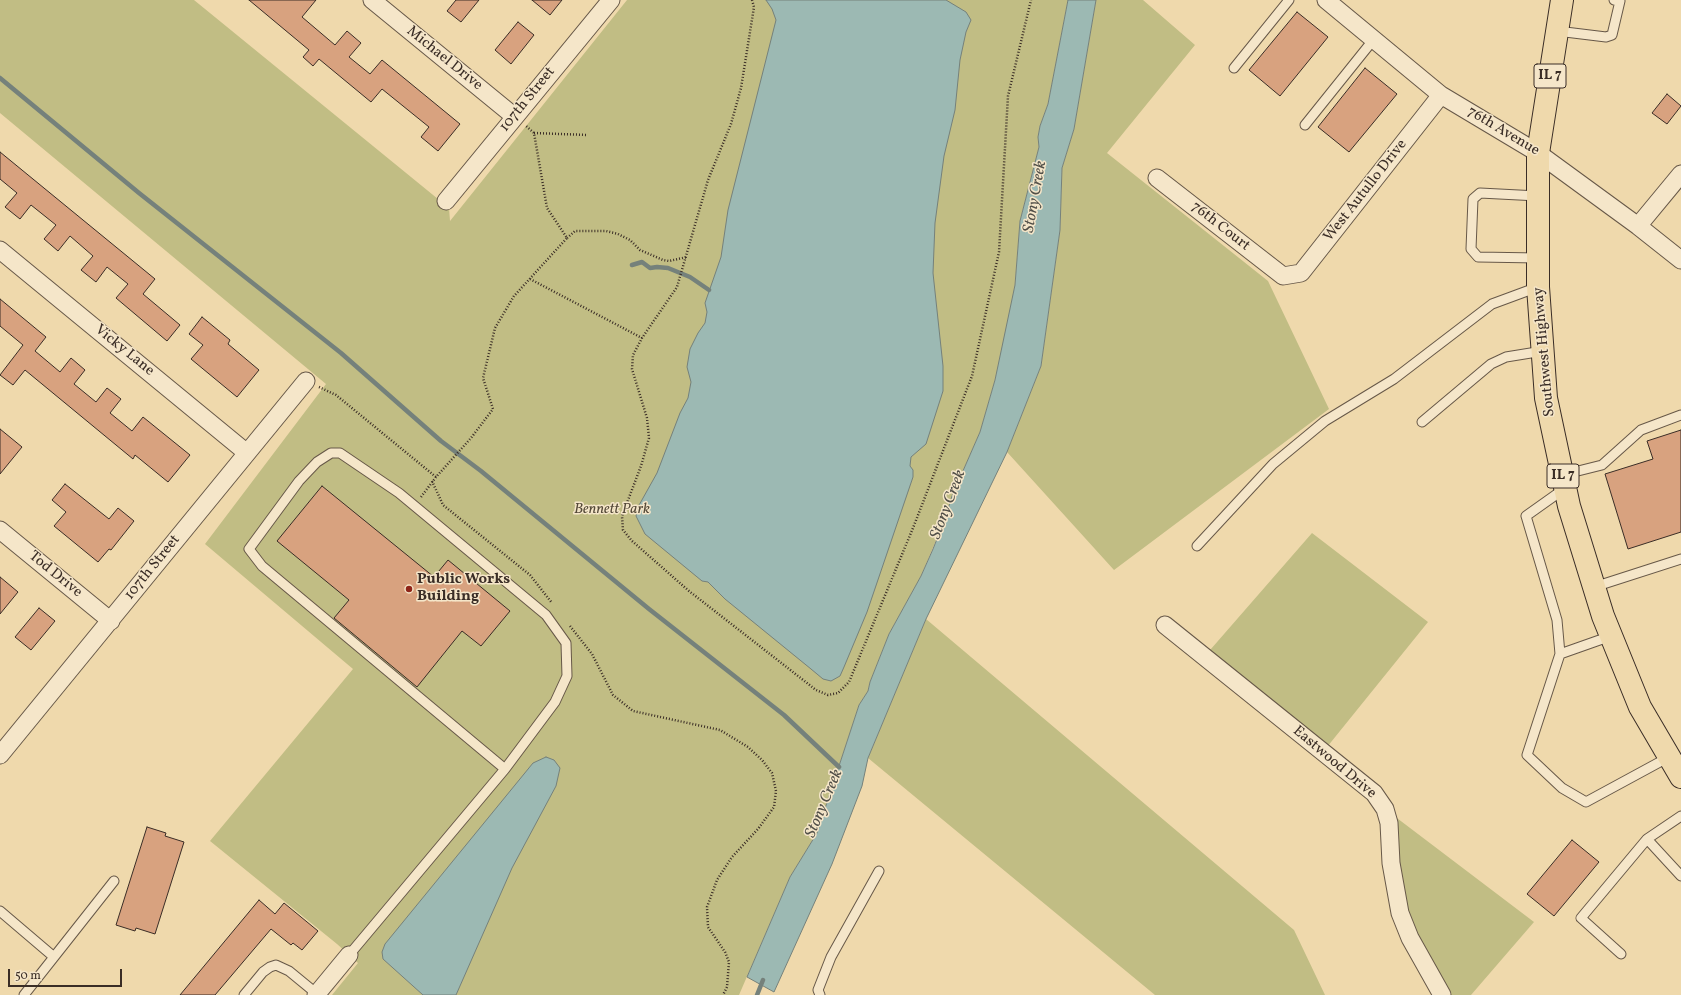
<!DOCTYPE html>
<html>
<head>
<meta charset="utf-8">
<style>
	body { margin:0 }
	#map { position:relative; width:1681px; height:995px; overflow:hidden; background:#efd9ac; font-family:Vollkorn,serif }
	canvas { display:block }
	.scale { position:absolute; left:8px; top:969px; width:114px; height:18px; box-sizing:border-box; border:2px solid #3a2d26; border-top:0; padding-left:5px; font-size:12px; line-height:14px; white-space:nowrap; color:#3a2d26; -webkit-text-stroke:3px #f5e6c9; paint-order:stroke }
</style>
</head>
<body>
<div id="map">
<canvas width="1681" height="995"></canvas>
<div class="scale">50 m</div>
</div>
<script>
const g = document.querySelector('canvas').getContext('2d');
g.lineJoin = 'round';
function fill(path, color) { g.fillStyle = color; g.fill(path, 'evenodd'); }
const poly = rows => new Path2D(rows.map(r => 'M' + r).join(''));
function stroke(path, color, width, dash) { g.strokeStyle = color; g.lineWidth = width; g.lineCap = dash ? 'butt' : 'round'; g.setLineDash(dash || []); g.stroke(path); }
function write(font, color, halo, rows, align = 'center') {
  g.font = font + ' Vollkorn,serif'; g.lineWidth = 3; g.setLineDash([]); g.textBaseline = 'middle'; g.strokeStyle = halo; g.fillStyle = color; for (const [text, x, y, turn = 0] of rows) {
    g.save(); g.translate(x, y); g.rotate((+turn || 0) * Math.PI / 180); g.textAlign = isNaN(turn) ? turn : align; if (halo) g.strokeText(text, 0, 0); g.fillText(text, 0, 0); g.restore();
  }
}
const green = poly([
	[0,0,194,0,449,208,450,221,627,0,1068,0,1048,104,1040,126,1038,137,1039,147,1020,221,1015,285,1009,321,995,380,980,432,952,496,945,519,921,576,889,634,870,682,868,691,859,705,817,833,790,877,739,995,332,995,358,963,337,944,210,841,353,669,205,544,326,384,0,113],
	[1096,0,1143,0,1195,45,1107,153,1268,281,1329,409,1114,570,1007,452,1041,366,1060,230,1062,168,1074,129],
	[1312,533,1428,622,1323,752,1204,657],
	[926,619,1294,930,1325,995,1155,995,868,758],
	[1385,809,1534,922,1471,995,1442,995,1410,938]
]);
const water = poly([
	[766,0,946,0,966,12,971,20,966,32,960,60,955,110,944,156,935,223,933,273,943,366,943,391,926,444,911,457,910,466,913,470,913,477,867,612,844,667,840,676,831,681,823,679,811,669,725,599,708,582,702,581,645,534,636,516,638,507,657,473,680,413,688,398,691,382,687,367,690,349,698,333,705,323,707,312,705,303,721,257,728,210,776,20,772,9,766,0],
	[1068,0,1096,0,1074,129,1062,168,1060,230,1041,366,1007,452,926,619,868,758,862,786,832,864,774,992,747,977,790,877,817,833,859,705,868,691,870,682,889,634,921,576,933,549,945,519,952,496,980,432,995,380,1015,285,1020,221,1039,147,1038,137,1040,126,1048,104,1068,0],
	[546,757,554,760,560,768,556,786,512,868,456,995,423,995,383,959,382,952,385,944,533,763,546,757]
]);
const stream = poly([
	[0,78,139,193,341,353,441,441,481,471,649,609,784,715,839,767],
	[632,265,642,262,650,268,657,267,668,268,690,277,709,290],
	[757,995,763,980]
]);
const building = poly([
	[249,0,316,0,302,17,335,45,347,31,361,43,349,57,370,74,382,60,460,124,438,151,421,137,429,127,382,89,371,102,319,59,313,66,303,57,309,50,249,0],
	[456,0,479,0,461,22,447,11,456,0],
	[532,0,562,0,550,15,532,0],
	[1297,12,1328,37,1280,96,1249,70,1297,12],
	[518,22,534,35,511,64,495,50,518,22],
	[1365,68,1397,94,1349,152,1318,127,1365,68],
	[1667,94,1681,106,1667,124,1652,113,1667,94],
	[0,152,155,279,143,294,180,325,167,341,116,298,128,284,107,267,96,282,81,270,93,256,70,236,58,251,44,239,56,225,31,205,20,219,5,207,17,193,0,179,0,152],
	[0,299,46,337,35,351,60,372,71,358,85,370,74,384,96,402,107,388,121,399,110,413,132,431,143,417,190,455,168,482,135,455,133,459,25,370,13,385,0,375,23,345,0,326,0,299],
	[202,317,230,340,228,344,259,370,237,397,191,359,203,345,189,334,202,317],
	[0,429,22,447,0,474,0,429],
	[1681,430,1681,532,1628,549,1605,474,1653,459,1647,441,1681,430],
	[65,484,109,519,118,508,134,521,111,550,109,549,98,562,54,526,66,512,52,500,65,484],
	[322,486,434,577,448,560,510,611,481,646,462,631,417,687,334,618,349,600,277,541,322,486],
	[0,577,18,592,0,614,0,577],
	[39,608,55,621,31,650,15,637,39,608],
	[147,827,166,833,165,836,184,842,155,934,136,928,135,931,116,925,147,827],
	[1572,840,1599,862,1554,916,1527,894,1572,840],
	[259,900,275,914,284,903,318,931,302,950,293,943,291,945,271,929,215,995,180,995,259,900]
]);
const path = poly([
	[752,0,754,7,741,88,731,124,708,180,677,287,642,338,633,355,632,369,647,418,649,438,641,466,622,516,623,530,632,541,689,591,816,690,828,695,838,693,849,682,913,528,972,376,999,252,1008,96,1031,0],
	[534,133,587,135],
	[567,238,575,231,606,231,618,234,630,240,640,250,663,260,669,261,687,257],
	[530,279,642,338],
	[319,387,336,395,436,477],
	[432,481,443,505,530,575,552,603],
	[421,497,436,477,471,438,493,409,483,378,495,328,514,296,567,238,547,208,534,133,526,126],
	[570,626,592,654,613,695,633,711,720,730,748,747,762,760,772,773,776,791,774,807,758,829,732,857,717,880,707,907,708,927,725,952,729,962,727,987,723,995]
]);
const lane = poly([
	[1557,31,1606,37,1612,35,1620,1,1614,0],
	[1234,68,1289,0],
	[1305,125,1374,39],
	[1538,196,1480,193,1473,199,1471,249,1478,257,1538,258],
	[1422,422,1491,364,1506,357,1543,351],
	[1562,475,1602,465,1641,430,1681,415],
	[1197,546,1273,464,1325,421,1394,379,1492,304,1538,287],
	[1594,587,1681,559],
	[1611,636,1560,654,1527,755,1562,788,1586,802,1669,757],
	[1560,654,1557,620,1526,516,1564,489],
	[1647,839,1681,876],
	[0,911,54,957,114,881],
	[1621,954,1581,918,1647,839,1681,816],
	[349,955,505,769,555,702,567,676,566,643,546,615,399,493,340,453,331,453,317,462,299,481,249,549,262,566,505,769],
	[24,995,54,957],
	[244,995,263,972,270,967,276,965,289,971,317,994],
	[820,995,818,990,831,957,879,871]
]);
const street = poly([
	[372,0,515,117],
	[1326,0,1441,95,1538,153,1638,226,1681,260],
	[1157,178,1283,276,1301,273,1441,95],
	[446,201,611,0],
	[1638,226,1681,174],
	[0,250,247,453],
	[0,530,111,621],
	[1165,625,1374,793,1385,809,1389,823,1391,863,1400,913,1410,938,1442,995],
	[0,755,306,381],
	[316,995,349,955]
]);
const primary = poly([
	[1562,0,1538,153,1538,287,1546,398,1569,506,1603,616,1640,707,1681,777]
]);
const markers = [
	[409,589,4,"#8f2418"]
];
const shields = [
	[1550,76,32],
	[1563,476,32]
];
const shieldNames = [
	["IL 7",1550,76],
	["IL 7",1563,476]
];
const streetNames = [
	["Michael Drive",444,59,39],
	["107th Street",528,100,-51],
	["76th Avenue",1503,132,31],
	["West Autullo Drive",1366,191,-52],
	["76th Court",1220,227,38],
	["Vicky Lane",124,351,39],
	["Southwest Highway",1545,352,-95],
	["107th Street",153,568,-51],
	["Tod Drive",55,575,39],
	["Eastwood Drive",1334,763,40]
];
const parkNames = [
	["Bennett Park",612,510]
];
const poiNames = [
	["Public Works",417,580],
	["Building",417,597]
];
const waterNames = [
	["Stony Creek",1036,197,-80],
	["Stony Creek",949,505,-69],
	["Stony Creek",825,804,-67]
];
fill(green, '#c1bd84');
fill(water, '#9cb9b3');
stroke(water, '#75817b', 1);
stroke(stream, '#75817b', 4.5);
fill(building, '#d8a27f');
stroke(building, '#3a2d26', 1);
stroke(lane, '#675848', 11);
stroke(street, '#675848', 19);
stroke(primary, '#3a2d26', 24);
stroke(path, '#3a2d26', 2.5, [1, 2]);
stroke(lane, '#f5e6c9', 9);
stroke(street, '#f5e6c9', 17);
stroke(primary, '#efd9ac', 22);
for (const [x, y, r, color] of markers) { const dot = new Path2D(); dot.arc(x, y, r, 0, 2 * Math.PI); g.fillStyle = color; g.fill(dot); stroke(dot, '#f5e6c9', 1.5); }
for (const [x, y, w] of shields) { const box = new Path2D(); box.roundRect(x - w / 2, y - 12, w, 24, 3); g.fillStyle = '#f5e6c9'; g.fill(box); stroke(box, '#3a2d26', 1); }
write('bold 14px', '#3a2d26', null, shieldNames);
write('15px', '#3a2d26', '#f5e6c9', streetNames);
write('italic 15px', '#554a39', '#f5e6c9', parkNames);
write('bold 15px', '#3a2d26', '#f5e6c9', poiNames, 'left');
write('italic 16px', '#525049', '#f5e6c9', waterNames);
</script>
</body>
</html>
